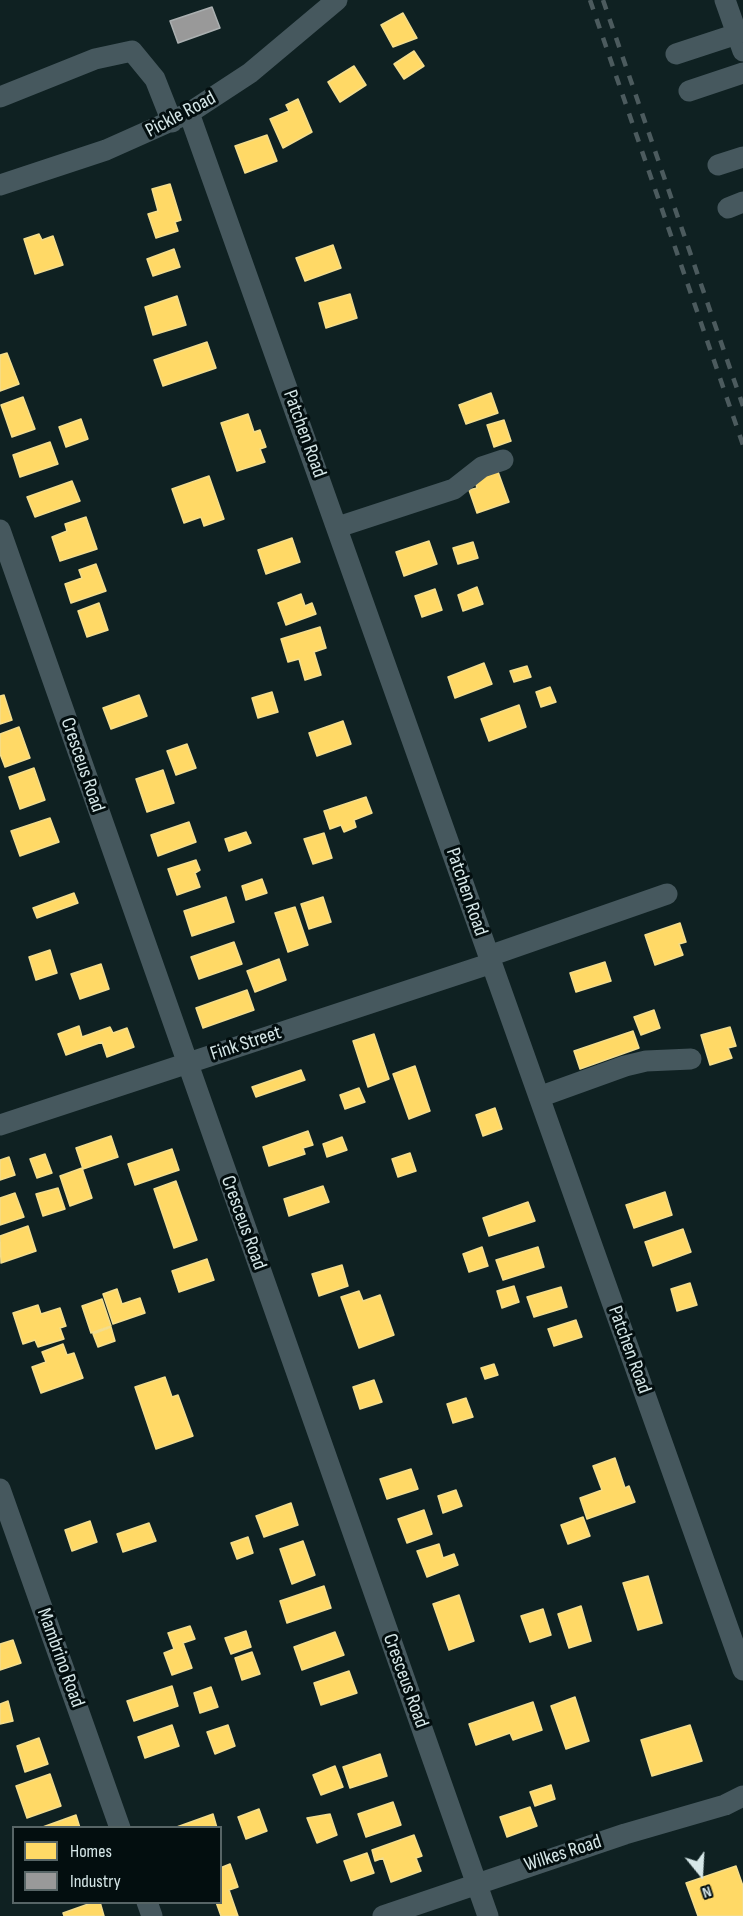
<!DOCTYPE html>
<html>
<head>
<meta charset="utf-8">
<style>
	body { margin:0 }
	#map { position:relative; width:743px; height:1916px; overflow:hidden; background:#0f2122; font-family:"Sofia Sans Condensed",sans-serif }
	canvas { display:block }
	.legend { position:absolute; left:12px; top:1826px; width:210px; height:78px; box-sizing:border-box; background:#030e0f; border:2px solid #576566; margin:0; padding:8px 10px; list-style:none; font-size:18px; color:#d6e7e8 }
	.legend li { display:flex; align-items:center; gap:12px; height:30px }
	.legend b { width:30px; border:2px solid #576566 }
	.north { position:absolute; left:671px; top:1844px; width:60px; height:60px; -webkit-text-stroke:4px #030e0f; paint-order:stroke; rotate:162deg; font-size:16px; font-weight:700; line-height:24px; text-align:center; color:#d6e7e8 }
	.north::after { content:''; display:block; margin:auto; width:21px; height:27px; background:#d6e7e8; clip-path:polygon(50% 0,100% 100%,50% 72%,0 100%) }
</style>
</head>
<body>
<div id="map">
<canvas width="743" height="1916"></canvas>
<ul class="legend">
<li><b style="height:16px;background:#ffd966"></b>Homes</li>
<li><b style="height:16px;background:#999"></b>Industry</li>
</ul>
<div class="north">N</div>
</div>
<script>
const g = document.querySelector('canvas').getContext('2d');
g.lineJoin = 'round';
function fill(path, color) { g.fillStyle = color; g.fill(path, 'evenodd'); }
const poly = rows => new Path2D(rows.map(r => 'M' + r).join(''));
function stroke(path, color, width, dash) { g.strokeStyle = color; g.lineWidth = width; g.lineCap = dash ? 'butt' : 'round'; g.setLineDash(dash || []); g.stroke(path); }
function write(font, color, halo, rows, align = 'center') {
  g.font = font + ' "Sofia Sans Condensed",sans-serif'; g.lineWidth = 6; g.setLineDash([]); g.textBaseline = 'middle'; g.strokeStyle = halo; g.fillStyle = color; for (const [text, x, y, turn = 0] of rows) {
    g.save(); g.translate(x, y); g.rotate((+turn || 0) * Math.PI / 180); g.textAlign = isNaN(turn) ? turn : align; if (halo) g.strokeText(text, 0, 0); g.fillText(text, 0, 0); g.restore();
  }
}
const homes = poly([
	[403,13,417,38,393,47,381,25,403,13],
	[414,51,424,66,404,79,394,64,414,51],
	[354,66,366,85,340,102,328,82,354,66],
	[298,99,312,132,283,148,270,119,289,111,286,105,298,99],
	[267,135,277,161,245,173,235,146,267,135],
	[170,184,181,220,175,222,178,231,156,238,148,214,158,211,152,189,170,184],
	[39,234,42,240,53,236,63,265,35,274,24,239,39,234],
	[333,245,341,268,305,281,296,258,333,245],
	[174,249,180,267,153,276,147,259,174,249],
	[350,294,357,318,326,328,319,303,350,294],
	[177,296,186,325,153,335,145,307,177,296],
	[207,342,216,368,163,386,154,360,207,342],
	[7,353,19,384,0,391,0,355,7,353],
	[491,393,498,413,466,424,459,405,491,393],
	[23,397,35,429,12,437,1,405,23,397],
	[248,414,254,432,260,430,266,447,260,449,265,462,237,471,221,423,248,414],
	[81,419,88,439,66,447,59,427,81,419],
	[504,420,511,441,494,447,487,425,504,420],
	[50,442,58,464,20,477,13,455,50,442],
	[497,469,509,502,477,513,469,490,477,488,474,477,497,469],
	[209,476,224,519,204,526,201,517,184,523,172,489,209,476],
	[72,481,80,501,35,517,27,497,72,481],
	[86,517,97,549,60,561,52,537,67,531,65,524,86,517],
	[292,538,300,562,266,574,258,550,292,538],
	[429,541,437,564,404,576,396,552,429,541],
	[473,542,478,558,458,564,453,548,473,542],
	[96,564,106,591,71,603,65,584,82,578,79,570,96,564],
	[477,587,483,604,463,611,458,595,477,587],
	[435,589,442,610,422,617,415,596,435,589],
	[301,594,305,606,312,603,316,614,286,625,278,603,301,594],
	[99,603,108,630,87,637,78,611,99,603],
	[320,627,326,648,314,652,321,675,305,680,299,659,288,662,281,639,320,627],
	[484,663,492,684,455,698,448,677,484,663],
	[527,666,531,677,514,682,510,671,527,666],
	[550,687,556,702,541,707,536,692,550,687],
	[272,692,278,712,258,718,252,698,272,692],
	[4,695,12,720,0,724,0,696,4,695],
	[139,695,147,716,111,729,103,708,139,695],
	[519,705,526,727,489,741,481,719,519,705],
	[343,721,351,744,317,756,309,733,343,721],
	[19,727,30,758,5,767,0,754,0,734,19,727],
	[187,744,196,768,176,775,167,751,187,744],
	[34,768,45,800,20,809,9,777,34,768],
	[163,770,174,803,147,812,136,779,163,770],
	[366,797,372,813,354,820,356,827,344,832,341,825,330,829,324,811,366,797],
	[50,818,59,842,20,856,11,831,50,818],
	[189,822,196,842,158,856,151,835,189,822],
	[246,832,251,843,229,851,225,839,246,832],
	[324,833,332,858,313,864,304,839,324,833],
	[196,860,200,870,195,873,200,887,177,895,168,869,196,860],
	[262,879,267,893,246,900,242,886,262,879],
	[74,893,78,903,37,918,33,908,74,893],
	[226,897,234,922,192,936,184,911,226,897],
	[323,897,331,922,309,929,301,904,323,897],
	[295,907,308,945,288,952,275,913,295,907],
	[680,923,686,942,679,944,683,955,655,965,645,935,680,923],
	[234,942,242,964,199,979,191,957,234,942],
	[50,950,57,973,36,980,29,957,50,950],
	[279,959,286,980,255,992,247,971,279,959],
	[605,962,611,981,576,992,570,973,605,962],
	[101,964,109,989,80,999,71,974,101,964],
	[247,990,254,1010,203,1028,196,1008,247,990],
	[654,1010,660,1028,641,1035,634,1017,654,1010],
	[79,1026,82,1037,110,1027,113,1033,127,1028,134,1047,107,1057,102,1042,66,1055,58,1034,79,1026],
	[730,1027,736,1046,728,1048,732,1058,710,1065,701,1035,730,1027],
	[633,1031,639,1048,580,1069,574,1051,633,1031],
	[374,1034,389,1079,368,1087,353,1041,374,1034],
	[415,1066,430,1111,409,1119,393,1074,415,1066],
	[301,1070,305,1080,256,1097,252,1087,301,1070],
	[359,1088,365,1102,345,1109,340,1095,359,1088],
	[495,1108,502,1129,483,1136,476,1115,495,1108],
	[308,1131,313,1145,303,1148,305,1154,269,1166,263,1147,308,1131],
	[111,1136,118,1157,83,1169,76,1148,111,1136],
	[342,1137,347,1150,327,1157,323,1144,342,1137],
	[172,1149,179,1170,135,1185,128,1164,172,1149],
	[410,1153,416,1171,398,1177,392,1159,410,1153],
	[45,1154,52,1173,37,1178,30,1159,45,1154],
	[9,1157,15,1175,0,1180,0,1160,9,1157],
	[82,1168,92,1198,70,1206,60,1176,82,1168],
	[176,1181,197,1240,174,1248,154,1189,176,1181],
	[323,1186,329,1202,289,1216,284,1199,323,1186],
	[58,1188,65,1209,43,1216,36,1194,58,1188],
	[665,1192,672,1215,634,1228,626,1205,665,1192],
	[15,1193,24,1217,0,1225,0,1198,15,1193],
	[528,1202,535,1221,489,1236,483,1218,528,1202],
	[28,1226,36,1251,1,1263,0,1236,28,1226],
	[683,1229,691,1252,653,1266,645,1242,683,1229],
	[482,1247,488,1266,469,1272,463,1254,482,1247],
	[538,1247,544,1267,503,1280,496,1260,538,1247],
	[207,1259,214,1280,179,1292,172,1271,207,1259],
	[342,1265,348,1286,319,1296,312,1274,342,1265],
	[690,1283,697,1305,677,1311,671,1289,690,1283],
	[514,1286,519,1302,502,1308,497,1291,514,1286],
	[561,1287,567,1307,534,1317,527,1297,561,1287],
	[117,1289,122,1304,140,1298,145,1313,113,1324,103,1294,117,1289],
	[359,1291,363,1301,380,1295,394,1335,359,1348,341,1297,359,1291],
	[102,1299,111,1326,91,1333,82,1306,102,1299],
	[38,1305,41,1314,60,1308,66,1326,60,1328,64,1339,38,1347,35,1340,23,1344,13,1313,38,1305],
	[576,1320,582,1337,554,1346,548,1329,576,1320],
	[111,1327,115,1341,98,1347,93,1334,111,1327],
	[63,1344,67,1355,74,1353,83,1378,41,1393,32,1367,46,1362,42,1352,63,1344],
	[494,1364,498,1375,485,1379,481,1368,494,1364],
	[165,1377,172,1397,178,1395,193,1436,156,1449,135,1387,165,1377],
	[374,1380,382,1402,360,1409,353,1387,374,1380],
	[466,1398,473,1417,453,1423,447,1404,466,1398],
	[615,1458,625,1488,629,1486,635,1502,587,1519,580,1498,602,1490,593,1466,615,1458],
	[411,1469,418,1489,387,1499,380,1479,411,1469],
	[456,1490,462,1506,443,1513,438,1496,456,1490],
	[291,1503,298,1525,264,1537,256,1516,291,1503],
	[424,1510,432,1534,407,1543,398,1519,424,1510],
	[583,1517,590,1536,568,1544,561,1525,583,1517],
	[90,1521,97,1542,72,1551,65,1530,90,1521],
	[149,1523,156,1541,123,1552,117,1534,149,1523],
	[248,1537,253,1553,237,1559,231,1543,248,1537],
	[303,1541,315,1575,292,1584,280,1549,303,1541],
	[439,1544,443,1558,454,1554,458,1565,427,1577,417,1551,439,1544],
	[648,1576,662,1623,638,1630,623,1583,648,1576],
	[324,1586,331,1608,287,1623,280,1601,324,1586],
	[459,1595,474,1641,449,1650,433,1604,459,1595],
	[581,1606,591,1641,569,1648,558,1614,581,1606],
	[543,1609,551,1635,530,1642,521,1616,543,1609],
	[190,1626,195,1639,183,1643,192,1668,172,1675,164,1653,174,1649,168,1633,190,1626],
	[246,1631,251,1647,231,1654,225,1638,246,1631],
	[335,1632,344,1655,302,1670,294,1647,335,1632],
	[13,1640,21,1663,0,1670,0,1644,13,1640],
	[252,1652,260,1674,242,1680,235,1658,252,1652],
	[349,1671,357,1693,321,1705,314,1683,349,1671],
	[172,1686,178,1706,134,1721,127,1701,172,1686],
	[211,1687,218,1707,200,1713,194,1693,211,1687],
	[575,1697,589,1741,566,1749,551,1706,575,1697],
	[8,1701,13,1721,0,1724,0,1704,8,1701],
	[533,1702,542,1730,513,1740,510,1733,476,1745,469,1724,533,1702],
	[172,1725,179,1746,145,1758,138,1737,172,1725],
	[228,1725,235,1746,215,1754,207,1732,228,1725],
	[690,1725,702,1761,652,1776,641,1740,690,1725],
	[39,1738,48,1764,25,1772,17,1746,39,1738],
	[380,1754,387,1776,350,1788,343,1767,380,1754],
	[335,1766,343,1787,321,1795,313,1775,335,1766],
	[50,1774,61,1806,27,1818,16,1786,50,1774],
	[551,1785,555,1799,535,1806,530,1792,551,1785],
	[393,1802,401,1825,366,1837,358,1814,393,1802],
	[530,1807,537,1826,507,1837,500,1817,530,1807],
	[259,1809,267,1831,246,1839,238,1817,259,1809],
	[213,1814,217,1828,174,1828,213,1814],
	[330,1814,337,1835,317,1843,307,1818,330,1814],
	[76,1815,80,1828,40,1828,76,1815],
	[414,1835,422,1856,416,1858,421,1871,391,1882,383,1858,375,1861,372,1850,414,1835],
	[367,1853,374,1873,351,1881,344,1861,367,1853],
	[230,1864,238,1887,229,1890,238,1916,221,1916,216,1902,220,1902,220,1868,230,1864],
	[736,1866,743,1886,743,1916,698,1916,686,1883,736,1866],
	[94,1902,100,1902,104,1916,64,1916,63,1913,94,1902]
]);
const industry = poly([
	[212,7,220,28,178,43,170,21,212,7]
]);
const minor = poly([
	[725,0,743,51],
	[676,54,737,34],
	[689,91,743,73],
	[0,97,95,59,132,51,155,79,172,122],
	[189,113,743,1670],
	[718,165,743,157],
	[0,185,106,150,189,113,250,73,337,0],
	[728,208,743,202],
	[338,527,454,489,482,467,503,460],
	[0,530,488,1916],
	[489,956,667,894],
	[539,1097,625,1066,646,1061,691,1059],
	[0,1125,492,963],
	[0,1489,120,1828],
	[147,1902,152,1916],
	[383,1916,625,1834,725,1805,743,1796]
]);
const rail = poly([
	[590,0,743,445],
	[603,0,743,406]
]);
const streetNames = [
	["Pickle Road",181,115,-28],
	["Patchen Road",304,434,70],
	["Cresceus Road",82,765,71],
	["Patchen Road",466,892,71],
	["Fink Street",246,1044,-18],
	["Cresceus Road",243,1223,70],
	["Patchen Road",629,1350,70],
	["Mambrino Road",60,1658,70],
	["Cresceus Road",405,1681,70],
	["Wilkes Road",563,1854,-18]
];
fill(homes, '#ffd966');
stroke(homes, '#f3dd8d', 1.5);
fill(industry, '#999');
stroke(industry, '#abb0b1', 1.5);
stroke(minor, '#46585e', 21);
stroke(rail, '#4c5b5e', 4.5, [10, 10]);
write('20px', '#d6e7e8', '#030e0f', streetNames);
</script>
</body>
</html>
